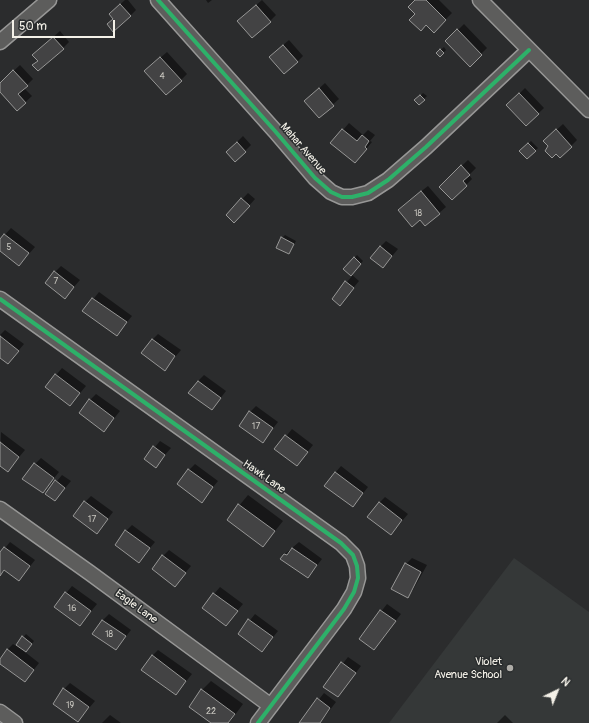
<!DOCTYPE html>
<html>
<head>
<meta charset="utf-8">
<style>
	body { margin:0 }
	#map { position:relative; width:589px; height:723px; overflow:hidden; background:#2b2c2d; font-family:Pangolin,sans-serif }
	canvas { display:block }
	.north { position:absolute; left:537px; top:671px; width:40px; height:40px; -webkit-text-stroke:3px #2a2d2e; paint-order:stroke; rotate:43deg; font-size:11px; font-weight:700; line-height:16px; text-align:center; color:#f4f1e8 }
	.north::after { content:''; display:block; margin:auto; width:14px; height:18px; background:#f4f1e8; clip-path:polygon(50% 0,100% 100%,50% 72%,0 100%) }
	.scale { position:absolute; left:12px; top:20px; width:103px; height:18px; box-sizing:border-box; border:2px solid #f4f1e8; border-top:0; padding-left:5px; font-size:12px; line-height:14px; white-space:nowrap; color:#f4f1e8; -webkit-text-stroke:3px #2a2d2e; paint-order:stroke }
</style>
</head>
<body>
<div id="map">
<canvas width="589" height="723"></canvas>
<div class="north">N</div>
<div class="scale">50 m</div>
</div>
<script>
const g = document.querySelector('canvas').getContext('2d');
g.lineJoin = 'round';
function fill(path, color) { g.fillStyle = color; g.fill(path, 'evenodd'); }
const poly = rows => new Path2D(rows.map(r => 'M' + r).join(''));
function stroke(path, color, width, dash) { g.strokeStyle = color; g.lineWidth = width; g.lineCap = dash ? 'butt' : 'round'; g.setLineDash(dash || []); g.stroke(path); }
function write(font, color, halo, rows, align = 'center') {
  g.font = font + ' Pangolin,sans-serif'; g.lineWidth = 3; g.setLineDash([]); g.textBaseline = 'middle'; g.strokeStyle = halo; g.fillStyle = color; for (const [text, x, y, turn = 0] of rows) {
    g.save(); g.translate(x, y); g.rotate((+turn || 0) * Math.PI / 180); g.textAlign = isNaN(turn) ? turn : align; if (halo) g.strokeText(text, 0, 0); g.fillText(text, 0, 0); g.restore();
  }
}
const built = poly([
	[514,558,589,612,589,723,389,723]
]);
const shadow = poly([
	[125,0,128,0,136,10,130,16,114,18,116,8],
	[206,0,212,0,208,3],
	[262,0,276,15,270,21,245,15],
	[416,0,439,0,452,13,434,31,416,14],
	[464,24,487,48,470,65,447,41],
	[60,31,69,42,63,48,34,65,39,60,40,49],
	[289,40,303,56,297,62,276,51],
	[444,47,446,50,440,56,437,53],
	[167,52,187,74,181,80,152,65],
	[20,65,33,79,24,88,32,96,17,110,0,91,0,84],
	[325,83,339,99,319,117,312,95],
	[525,88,544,108,526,125,508,105],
	[423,93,427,96,419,104,416,100],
	[349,123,363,135,368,130,375,135,370,141,372,142,355,162,332,143],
	[563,124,577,140,571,146,549,146,551,135],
	[243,136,251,145,235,161,233,146],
	[531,141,538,148,527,158,520,151],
	[468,160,476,168,469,175,472,179,466,185,446,181],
	[428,186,446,207,425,225,405,204],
	[248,193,255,199,240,216,227,215],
	[11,228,35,247,19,265,0,250,0,240],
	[285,235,296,241,289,253,282,238],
	[386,241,398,249,383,267,380,247],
	[357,255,363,261,351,274,359,281,340,304,333,299,352,276,345,269],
	[61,266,80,280,65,297,55,272],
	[99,292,132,316,117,334,84,311],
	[5,330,24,344,8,363,0,356,0,335],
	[158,334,181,350,165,369,152,340],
	[62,368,86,386,70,405,46,387],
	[204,375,226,391,212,409,198,381],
	[96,394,120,411,104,431,90,400],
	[256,406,278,422,263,441,250,412],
	[292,429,313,445,297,465,276,449],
	[1,432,25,450,8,470,0,464],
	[160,441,171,448,155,466,145,459],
	[41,458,59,472,43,492,35,464],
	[195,464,218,481,201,502,189,470],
	[341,466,368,487,353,506,335,473],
	[62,475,71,481,55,500,47,493],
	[248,495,283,521,263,546,228,519],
	[91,496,113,512,97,533,85,502],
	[385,497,408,514,391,534,379,503],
	[132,525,155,542,139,561,126,531],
	[10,542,35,560,19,580,5,570,0,575,0,554],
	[299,542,322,559,308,577,285,554],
	[169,550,191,566,175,585,163,556],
	[412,558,427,565,413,590,407,596,406,564],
	[72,586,97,604,80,625,55,607],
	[220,587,243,604,226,624,203,607],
	[387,604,401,614,374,649,360,639],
	[109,614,131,630,116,649,103,620],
	[255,614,278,631,262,651,239,634],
	[26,634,34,641,25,652,39,663,25,681,0,663,0,660,7,650,13,644,16,646],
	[158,650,192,674,176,694,152,656],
	[348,657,361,666,338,696,325,686],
	[211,681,243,704,229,723,213,723,202,690],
	[70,683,95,701,78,721,64,689],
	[324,693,336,702,320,723,300,723],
	[110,715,121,723,102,723],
	[505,715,513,723,497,723]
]);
const building = poly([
	[415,0,426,0,446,20,434,33,426,25,421,31,409,20,415,14,408,7,415,0],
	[120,4,131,16,113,32,107,24,113,19,109,14,120,4],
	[256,5,271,22,252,38,237,21,256,5],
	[457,29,482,55,470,67,445,41,457,29],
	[53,37,64,49,38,71,32,65,38,61,32,55,53,37],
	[283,45,298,62,284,74,269,57,283,45],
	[440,49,444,53,440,57,436,53,440,49],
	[160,57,182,81,166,95,144,71,160,57],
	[13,70,28,86,18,94,26,103,17,111,0,92,0,83,13,70],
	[319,88,334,106,319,118,304,101,319,88],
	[519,93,539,114,526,126,506,105,519,93],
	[420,95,425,100,419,105,414,100,420,95],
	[342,129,357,141,362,135,369,141,365,147,367,149,355,163,330,143,342,129],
	[556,129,572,147,560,158,556,154,552,158,545,151,548,146,543,141,556,129],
	[237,142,246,152,235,162,226,152,237,142],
	[528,143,536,151,527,159,519,151,528,143],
	[461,165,470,175,463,181,467,186,452,200,439,187,461,165],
	[421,191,440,214,425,226,420,220,412,227,398,210,421,191],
	[241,198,250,206,234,223,226,215,241,198],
	[4,234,29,253,19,266,0,251,0,239,4,234],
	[281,237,294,244,289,254,276,248,281,237],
	[380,246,392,256,383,268,370,258,380,246],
	[354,257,361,264,351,276,343,269,354,257],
	[54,271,74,287,65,299,45,283,54,271],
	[345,281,354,288,340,306,332,299,345,281],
	[92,298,127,322,117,336,82,311,92,298],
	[0,336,19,351,8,364,0,358,0,336],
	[152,339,175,356,165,371,141,353,152,339],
	[55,374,80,393,70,406,45,387,55,374],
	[198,381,221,398,212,410,188,393,198,381],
	[89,399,114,418,104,432,79,413,89,399],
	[249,411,273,428,263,443,239,426,249,411],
	[285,435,308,452,297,466,274,449,285,435],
	[0,442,19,457,8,472,0,466,0,442],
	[153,446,165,455,156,468,144,459,153,446],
	[34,463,54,478,43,493,22,479,34,463],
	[188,469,213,487,202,503,177,484,188,469],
	[335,472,363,493,353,507,324,486,335,472],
	[55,480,65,488,55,501,45,494,55,480],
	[84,501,108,519,97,534,73,516,84,501],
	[379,502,402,520,391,535,367,517,379,502],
	[238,504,275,531,263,547,227,520,238,504],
	[125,530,150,548,139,563,115,545,125,530],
	[4,547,30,566,19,581,4,570,0,576,0,552,4,547],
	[292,548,317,565,308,578,280,559,284,554,287,555,292,548],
	[162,555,186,573,175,587,152,569,162,555],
	[405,563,421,572,408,598,391,589,405,563],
	[65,592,91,611,80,626,54,607,65,592],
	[213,593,238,611,226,626,202,608,213,593],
	[380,610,396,621,374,650,359,639,380,610],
	[248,619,273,637,262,652,238,634,248,619],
	[102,620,126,636,116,650,92,634,102,620],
	[22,636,32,644,26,652,16,645,22,636],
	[7,649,34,670,25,682,0,664,0,659,7,649],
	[152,655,186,681,176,695,141,670,152,655],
	[341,662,356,673,338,697,323,687,341,662],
	[63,688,89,707,78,722,53,704,63,688],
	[201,689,235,714,228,723,211,723,189,707,201,689],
	[317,698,330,708,320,723,299,723,317,698]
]);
const minor = poly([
	[158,0,275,131,315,178,331,192,342,197,352,197,368,193,388,180,426,147,529,50],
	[480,0,589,110],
	[0,42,49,0],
	[0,299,341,543,353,555,357,566,358,578,354,592,344,609,258,723],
	[0,509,90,573,271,706],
	[0,712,15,723]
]);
const cycleway = poly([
	[158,0,275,131,315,178,331,192,342,197,352,197,368,193,388,180,426,147,529,50],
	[0,299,341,543,353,555,357,566,358,578,354,592,344,609,258,723]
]);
const markers = [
	[510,668,4,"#aeaca7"]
];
const numberNames = [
	["4",162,77],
	["18",418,214],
	["5",9,248],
	["7",56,282],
	["17",256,427],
	["17",92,520],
	["16",72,609],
	["18",109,635],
	["19",70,706],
	["22",211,712]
];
const streetNames = [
	["Mahar Avenue",303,149,49],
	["Hawk Lane",264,477,35],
	["Eagle Lane",136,607,36]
];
const poiNames = [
	["Violet",502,662],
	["Avenue School",502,675]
];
fill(built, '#353838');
fill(shadow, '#0007');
fill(building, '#434344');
stroke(building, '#979796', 1);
stroke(minor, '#979796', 17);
stroke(minor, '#5d5d5c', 14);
stroke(cycleway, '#2db169', 4);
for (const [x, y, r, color] of markers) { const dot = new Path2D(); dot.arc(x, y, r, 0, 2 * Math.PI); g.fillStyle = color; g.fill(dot); stroke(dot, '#2a2d2e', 1.5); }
write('9px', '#c8c6bf', null, numberNames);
write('11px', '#f4f1e8', '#2a2d2e', streetNames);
write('11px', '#f4f1e8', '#2a2d2e', poiNames, 'right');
</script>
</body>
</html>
